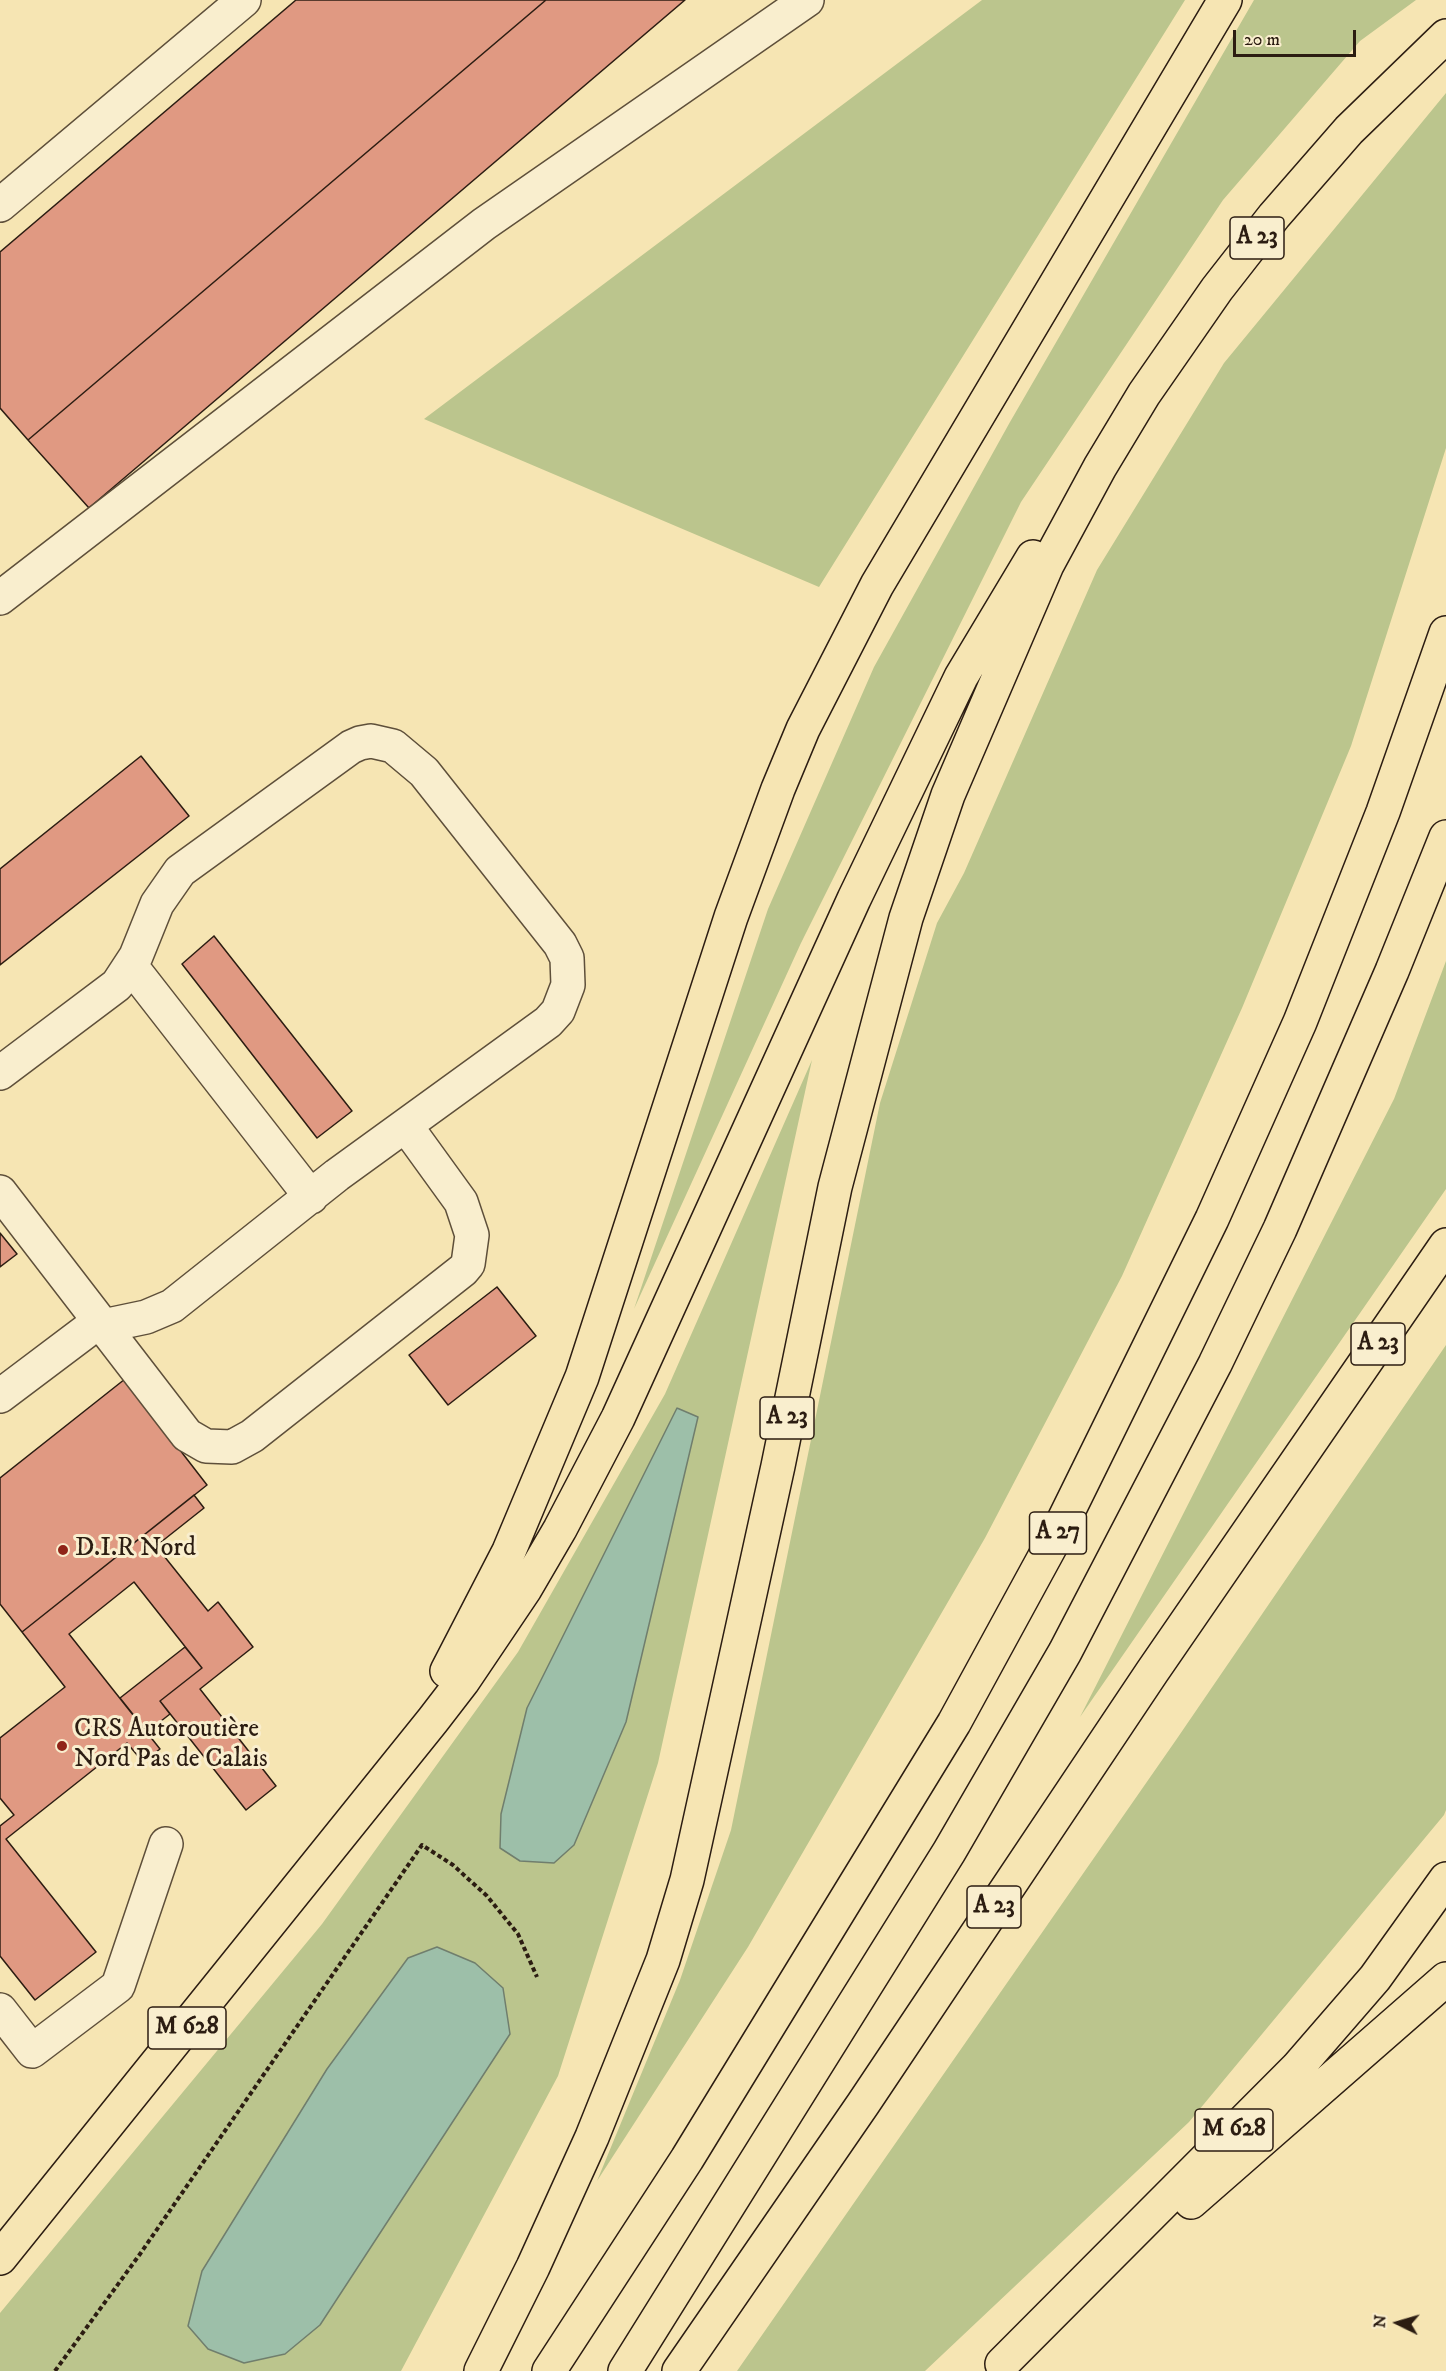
<!DOCTYPE html>
<html>
<head>
<meta charset="utf-8">
<style>
	body { margin:0 }
	#map { position:relative; width:1446px; height:2371px; overflow:hidden; background:#f6e5b3; font-family:"IM FELL DW Pica",serif }
	canvas { display:block }
	.north { position:absolute; left:1368px; top:2293px; width:60px; height:60px; -webkit-text-stroke:4px #f9eece; paint-order:stroke; rotate:275deg; font-size:16px; font-weight:700; line-height:24px; text-align:center; color:#2c1d12 }
	.north::after { content:''; display:block; margin:auto; width:21px; height:27px; background:#2c1d12; clip-path:polygon(50% 0,100% 100%,50% 72%,0 100%) }
	.scale { position:absolute; left:1233px; top:30px; width:123px; height:27px; box-sizing:border-box; border:3px solid #2c1d12; border-top:0; padding-left:8px; font-size:18px; line-height:21px; white-space:nowrap; color:#2c1d12; -webkit-text-stroke:4px #f9eece; paint-order:stroke }
</style>
</head>
<body>
<div id="map">
<canvas width="1446" height="2371"></canvas>
<div class="north">N</div>
<div class="scale">20 m</div>
</div>
<script>
const g = document.querySelector('canvas').getContext('2d');
g.lineJoin = 'round';
function fill(path, color) { g.fillStyle = color; g.fill(path, 'evenodd'); }
const poly = rows => new Path2D(rows.map(r => 'M' + r).join(''));
function stroke(path, color, width, dash) { g.strokeStyle = color; g.lineWidth = width; g.lineCap = dash ? 'butt' : 'round'; g.setLineDash(dash || []); g.stroke(path); }
function write(font, color, halo, rows, align = 'center') {
  g.font = font + ' "IM FELL DW Pica",serif'; g.lineWidth = 6; g.setLineDash([]); g.textBaseline = 'middle'; g.strokeStyle = halo; g.fillStyle = color; for (const [text, x, y, turn = 0] of rows) {
    g.save(); g.translate(x, y); g.rotate((+turn || 0) * Math.PI / 180); g.textAlign = isNaN(turn) ? turn : align; if (halo) g.strokeText(text, 0, 0); g.fillText(text, 0, 0); g.restore();
  }
}
const green = poly([
	[982,0,1185,0,819,587,424,419],
	[1254,0,1416,0,1360,41,1223,200,1021,502,801,943,634,1309,768,909,874,667,1010,422],
	[1446,93,1446,448,1351,746,1242,1008,1122,1276,985,1538,748,1947,597,2181,680,1980,731,1830,880,1103,937,923,964,873,1097,570,1224,363],
	[1446,961,1446,1189,1080,1717,1394,1099],
	[812,1060,658,1763,558,2076,401,2371,0,2371,0,2313,322,1924,518,1652,665,1394],
	[1446,1345,1446,1810,1444,1815,1189,2122,925,2371,737,2371,1176,1740]
]);
const water = poly([
	[677,1408,698,1417,626,1722,574,1845,554,1863,520,1861,500,1848,501,1814,527,1708,677,1408],
	[437,1947,475,1963,503,1988,510,2034,320,2325,285,2354,244,2363,208,2349,188,2326,202,2271,327,2069,408,1958,437,1947]
]);
const building = poly([
	[296,0,546,0,28,440,0,408,0,252,296,0],
	[546,0,685,0,89,508,28,440,546,0],
	[141,756,189,816,0,965,0,869,141,756],
	[214,936,352,1111,317,1138,182,964,214,936],
	[0,1233,17,1254,0,1267,0,1233],
	[497,1287,536,1336,448,1405,409,1355,497,1287],
	[125,1379,207,1485,22,1632,0,1604,0,1478,125,1379],
	[194,1495,204,1508,156,1546,208,1611,218,1602,253,1647,200,1689,276,1786,246,1810,160,1701,202,1668,134,1582,69,1634,160,1749,143,1762,127,1743,6,1839,96,1952,35,2000,0,1956,0,1826,14,1815,0,1798,0,1738,65,1687,22,1632,194,1495],
	[185,1647,202,1668,160,1701,170,1714,147,1732,120,1698,185,1647]
]);
const path = poly([
	[55,2371,140,2254,422,1845,453,1865,487,1896,518,1934,537,1977]
]);
const minor = poly([
	[0,205,244,0],
	[0,598,484,224,807,0],
	[131,966,311,1197],
	[0,1073,117,985,136,956,157,904,180,871,351,747,360,743,371,741,393,746,424,772,560,944,567,958,568,985,558,1011,548,1022,337,1175,172,1306,146,1317,89,1329,0,1396],
	[0,1192,187,1435,206,1446,232,1447,252,1436,463,1270,468,1264,472,1235,461,1202,406,1126],
	[0,2010,32,2051,118,1986,166,1844]
]);
const highway = poly([
	[447,1671,509,1551,582,1377,731,917,778,789,803,729,877,585,1225,0],
	[1191,2202,1446,1979],
	[0,2258,433,1720,463,1681,525,1589,560,1529,618,1418,854,899,961,677,1033,557],
	[1002,2364,1297,2068,1375,1978,1446,1879],
	[481,2371,533,2267,592,2137,663,1960,687,1880,778,1466,835,1187,906,918,948,795,1047,565,1100,467,1144,394,1217,289,1274,216,1349,130,1446,36],
	[549,2371,687,2159,954,1723,1056,1536,1212,1219,1300,1022,1383,812,1446,633],
	[625,2371,949,1852,1065,1652,1215,1364,1280,1229,1392,971,1446,837],
	[679,2371,863,2104,1152,1672,1446,1245]
]);
const markers = [
	[63,1550,6,"#8f2418"],
	[62,1746,6,"#8f2418"]
];
const shields = [
	[1257,238,54],
	[1378,1344,54],
	[787,1418,54],
	[1058,1533,57],
	[994,1907,54],
	[187,2028,78],
	[1234,2130,78]
];
const shieldNames = [
	["A 23",1257,238],
	["A 23",1378,1344],
	["A 23",787,1418],
	["A 27",1058,1533],
	["A 23",994,1907],
	["M 628",187,2028],
	["M 628",1234,2130]
];
const poiNames = [
	["D.I.R Nord",75,1550],
	["CRS Autoroutière",74,1731],
	["Nord Pas de Calais",74,1761]
];
fill(green, '#bbc58d');
fill(water, '#9dbfa9');
stroke(water, '#707e6d', 1.5);
fill(building, '#e09982');
stroke(building, '#2c1d12', 1.5);
stroke(minor, '#5e4f3a', 36);
stroke(highway, '#2c1d12', 36);
stroke(path, '#2c1d12', 4, [4.5, 3]);
stroke(minor, '#f9eece', 33);
stroke(highway, '#f6e5b3', 33);
for (const [x, y, r, color] of markers) { const dot = new Path2D(); dot.arc(x, y, r, 0, 2 * Math.PI); g.fillStyle = color; g.fill(dot); stroke(dot, '#f9eece', 2); }
for (const [x, y, w] of shields) { const box = new Path2D(); box.roundRect(x - w / 2, y - 21, w, 42, 4.5); g.fillStyle = '#f9eece'; g.fill(box); stroke(box, '#2c1d12', 1.5); }
write('bold 24px', '#2c1d12', null, shieldNames);
write('26px', '#2c1d12', '#f9eece', poiNames, 'left');
</script>
</body>
</html>
